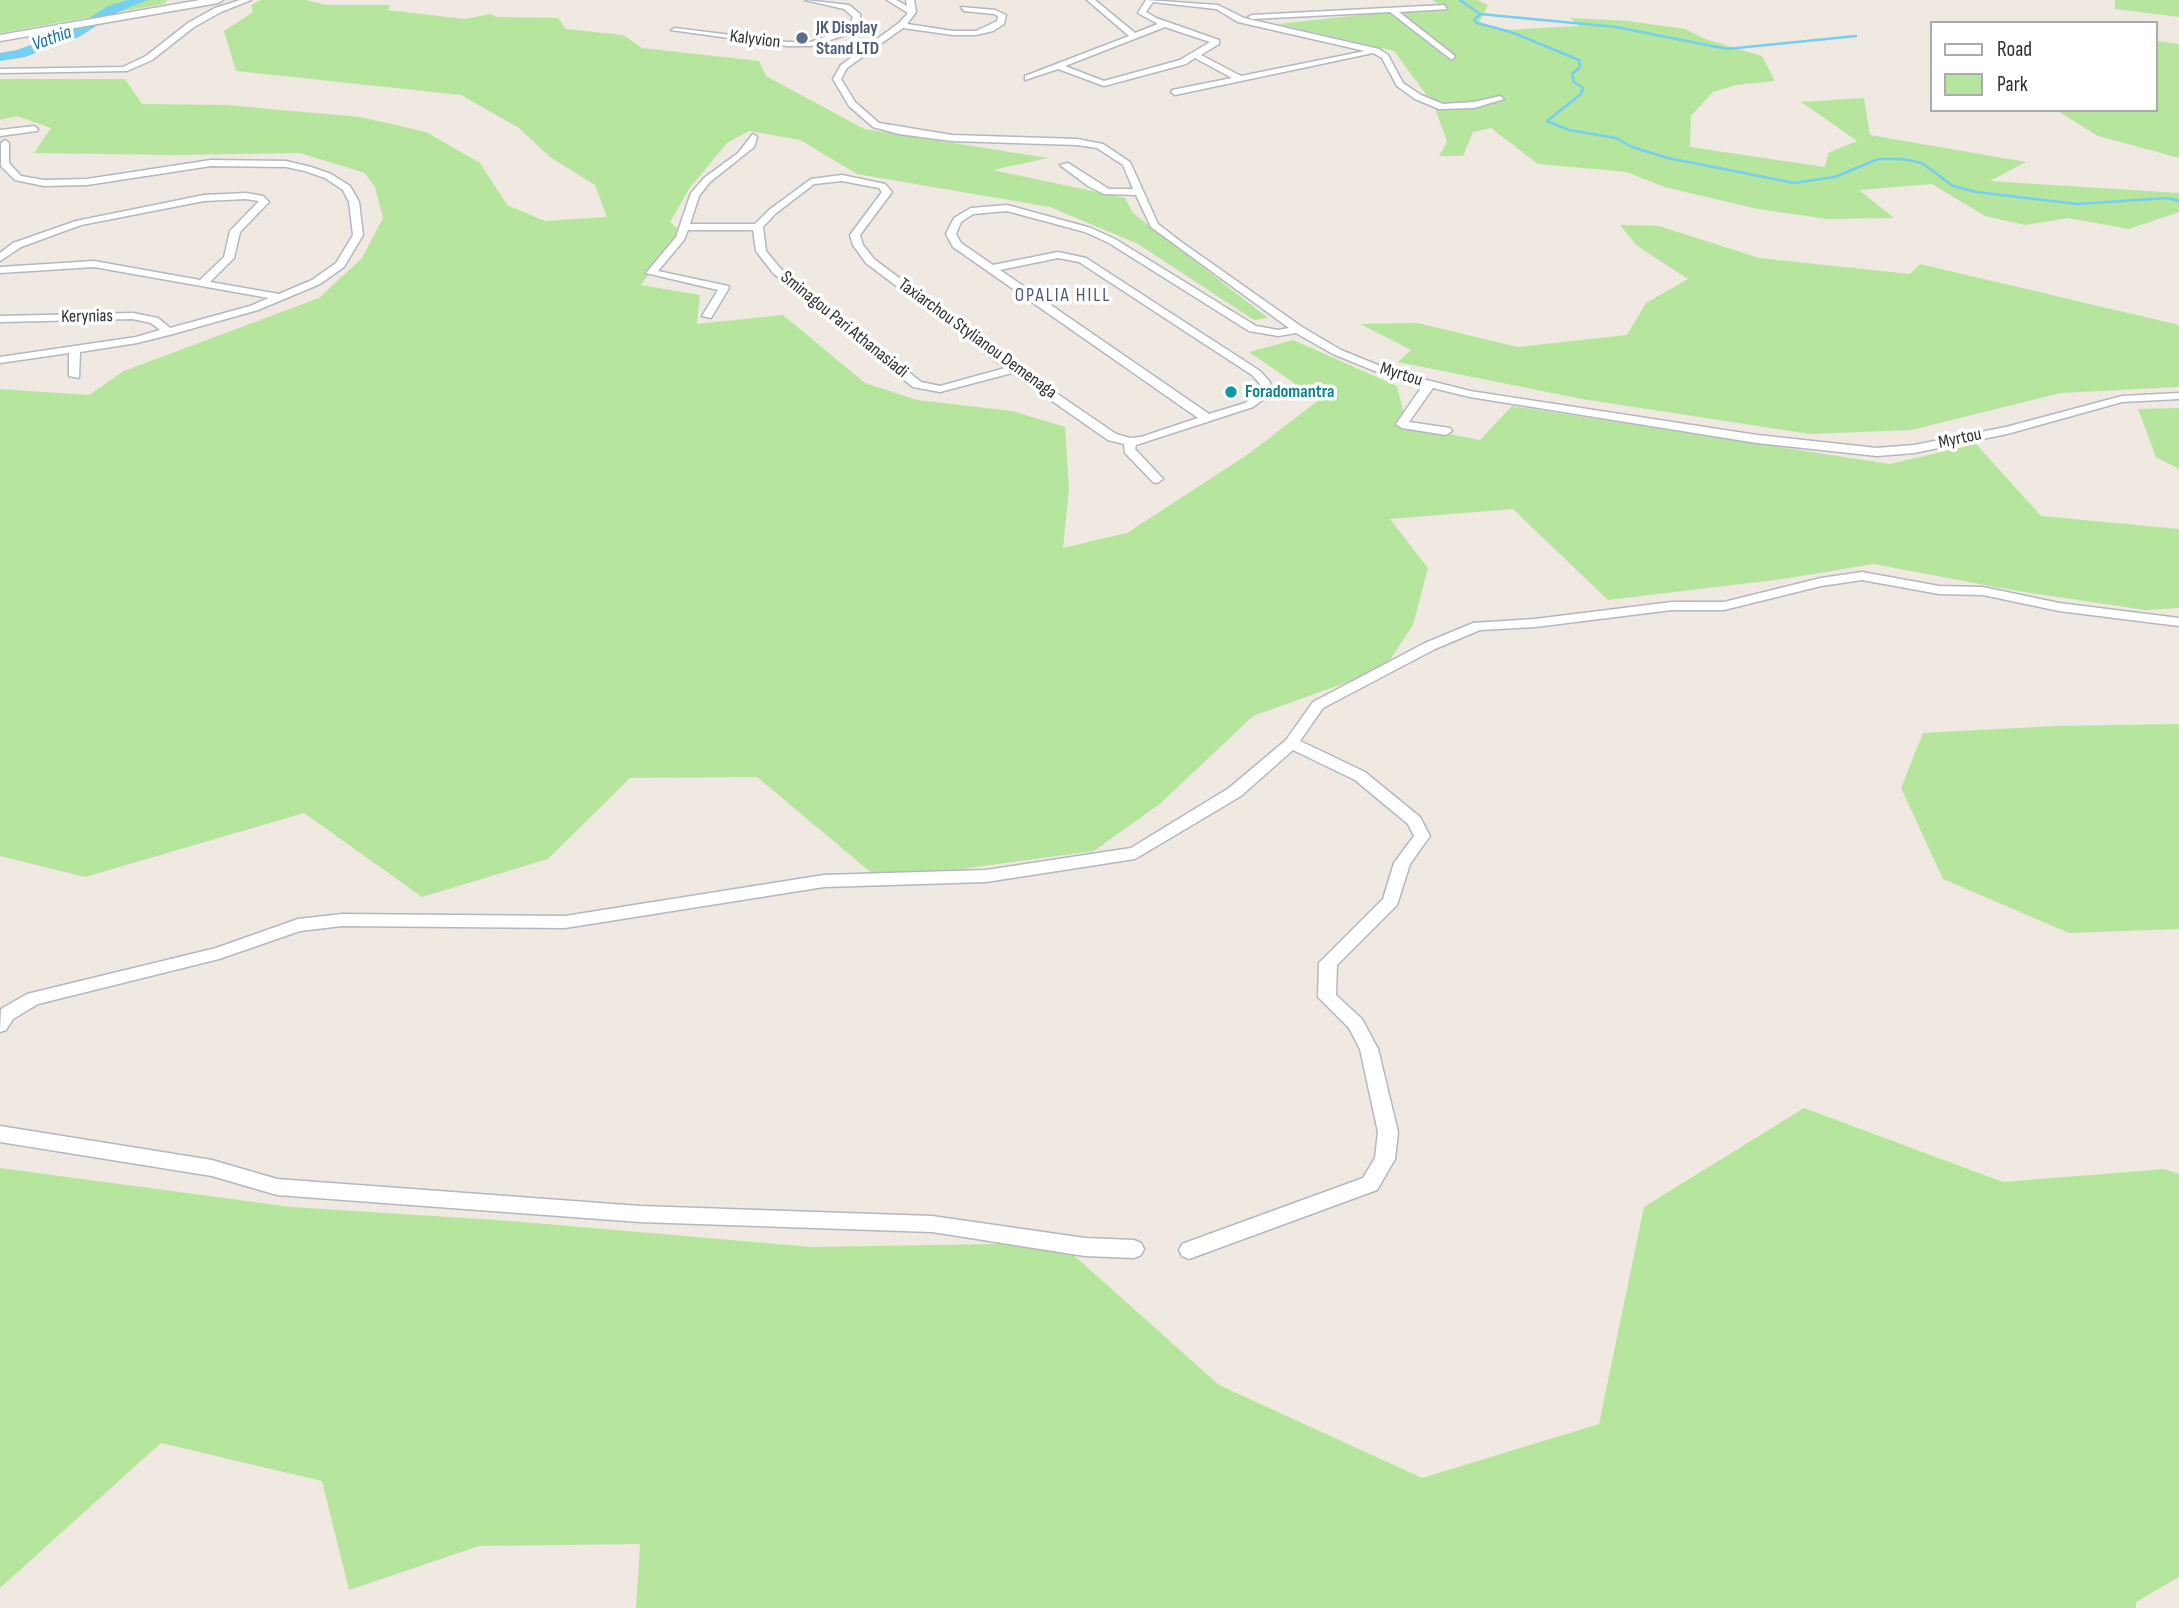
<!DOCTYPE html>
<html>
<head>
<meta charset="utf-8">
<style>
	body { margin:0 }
	#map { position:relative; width:2179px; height:1608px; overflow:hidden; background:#efe9e1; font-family:"Sofia Sans Condensed",sans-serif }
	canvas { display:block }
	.legend { position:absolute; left:1930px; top:21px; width:228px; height:91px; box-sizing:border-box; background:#fff; border:2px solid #ababab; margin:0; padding:9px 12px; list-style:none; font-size:21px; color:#2e2e2e }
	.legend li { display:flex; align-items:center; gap:14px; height:35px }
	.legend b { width:35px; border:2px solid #ababab }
</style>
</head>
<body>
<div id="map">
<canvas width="2179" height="1608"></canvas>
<ul class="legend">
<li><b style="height:9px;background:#fff"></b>Road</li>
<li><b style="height:19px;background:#b6e59e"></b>Park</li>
</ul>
</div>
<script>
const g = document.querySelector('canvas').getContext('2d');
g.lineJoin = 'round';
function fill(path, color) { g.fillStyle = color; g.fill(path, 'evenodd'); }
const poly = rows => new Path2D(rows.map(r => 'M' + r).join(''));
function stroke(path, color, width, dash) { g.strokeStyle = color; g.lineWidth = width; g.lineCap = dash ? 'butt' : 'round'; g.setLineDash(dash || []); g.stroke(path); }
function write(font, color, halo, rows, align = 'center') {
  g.font = font + ' "Sofia Sans Condensed",sans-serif'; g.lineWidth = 7; g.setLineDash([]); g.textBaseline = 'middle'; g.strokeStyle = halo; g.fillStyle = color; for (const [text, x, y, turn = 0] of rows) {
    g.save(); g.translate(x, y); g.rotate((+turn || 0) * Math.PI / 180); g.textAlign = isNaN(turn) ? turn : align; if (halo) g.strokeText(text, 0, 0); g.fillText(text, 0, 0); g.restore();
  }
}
const green = poly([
	[0,0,167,0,164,4,0,33],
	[261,0,306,0,326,5,390,5,388,10,464,19,491,14,496,17,558,18,566,29,623,35,642,48,759,61,766,76,864,129,1048,158,993,170,1125,198,1133,213,1268,318,1254,320,1138,244,1050,207,857,174,800,140,749,131,727,143,689,189,670,222,680,231,641,285,700,295,697,324,783,315,865,383,917,400,1012,411,1065,427,1069,489,1063,548,1127,533,1247,455,1319,400,1249,352,1293,340,1397,386,1407,426,1480,440,1512,406,1890,464,1976,444,2041,516,2179,529,2179,608,2145,610,2011,590,1874,564,1783,579,1608,600,1513,509,1390,519,1428,568,1413,625,1384,669,1253,716,1161,803,1094,851,880,880,757,777,630,778,548,859,422,897,304,813,85,877,0,856,0,389,89,395,124,371,319,298,362,258,383,218,375,187,365,173,300,153,172,155,34,153,51,128,17,116,0,120,0,79,125,79,142,104,226,105,360,117,426,132,480,163,507,205,545,221,607,217,595,185,550,157,519,128,461,95,236,71,224,31,253,12,251,5],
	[1432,0,1477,0,1488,5,1479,22,1506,30,1579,26,1571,18,1628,21,1685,29,1705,39,1762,56,1775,81,1736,85,1713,92,1691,116,1690,147,1825,167,1828,153,1857,141,1801,102,1864,98,1870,135,2026,162,1990,181,2179,193,2179,212,2129,229,2068,218,2025,225,1985,216,1932,184,1859,190,1894,218,1827,219,1758,209,1664,187,1627,172,1538,164,1491,128,1473,132,1463,156,1439,156,1447,142,1434,105,1394,51,1278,24,1442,6],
	[2115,0,2179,0,2179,17,2115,9],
	[2156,41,2179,44,2179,158,2098,136,2056,110,2156,110],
	[1620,225,1659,226,1759,258,1910,274,1920,264,2179,325,2179,387,2061,393,1911,430,1810,434,1582,399,1398,362,1411,350,1360,324,1417,323,1518,347,1627,335,1646,303,1688,279,1636,245],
	[2179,408,2179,469,2156,457,2138,409],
	[2179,724,2179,929,2069,933,1943,879,1901,788,1923,733,2055,726],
	[1804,1108,2003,1182,2164,1169,2179,1174,2179,1577,2136,1602,2136,1608,636,1608,640,1544,479,1546,349,1590,322,1481,161,1443,0,1588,0,1168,291,1207,511,1221,812,1247,1060,1243,1219,1385,1422,1478,1599,1424,1644,1207]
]);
const stream = poly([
	[1460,0,1480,14,1474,20,1477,23,1511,32,1579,60,1580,67,1572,74,1574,82,1583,88,1581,94,1547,121,1569,130,1616,138,1632,147,1668,158,1794,183,1835,177,1878,159,1902,159,1922,163,1953,186,1976,192,2077,204,2168,198,2179,201],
	[1480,14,1616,27,1727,49,1856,36]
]);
const river = poly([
	[127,0,147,0,118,12,79,37,25,57,0,61,0,53,17,50,69,31,108,6,127,0]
]);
const street = poly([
	[240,0,251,0,221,12,194,27,152,60,127,71,0,73,0,69,123,67,146,56,188,23,215,8,240,0],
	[805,0,849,5,860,14,860,21,849,34,811,46,787,46,671,30,675,28,787,42,811,42,843,30,852,20,853,17,844,9,805,0],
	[887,0,896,0,907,6,906,0,914,0,916,12,907,24,953,31,976,31,997,21,998,16,994,14,964,11,961,7,995,10,1006,15,1004,24,993,31,976,35,953,35,903,28,847,68,841,79,855,102,879,123,952,135,1077,139,1103,144,1130,162,1158,224,1180,241,1302,327,1341,350,1395,372,1470,391,1757,435,1877,448,1914,445,2006,427,2122,396,2179,393,2179,399,2122,402,2007,434,1914,453,1877,456,1757,443,1470,397,1433,388,1409,422,1450,428,1452,431,1446,435,1402,428,1396,424,1423,385,1387,376,1333,354,1296,333,1278,336,1249,331,1109,243,1085,232,1007,211,973,214,961,222,956,234,961,243,993,265,1058,252,1086,258,1260,371,1270,382,1269,395,1253,407,1136,445,1135,449,1163,479,1157,483,1153,482,1125,453,1124,444,1108,440,1012,373,940,392,913,387,773,273,756,251,753,230,688,230,684,240,658,271,728,286,729,288,711,318,702,316,718,290,646,273,676,237,691,193,704,178,738,153,753,134,757,137,754,147,710,182,699,196,690,224,755,224,769,210,811,179,842,175,885,184,892,192,860,235,863,245,874,259,1018,367,1116,434,1130,438,1141,437,1198,418,953,247,946,234,954,218,971,208,1007,205,1091,228,1115,239,1256,326,1278,330,1289,328,1151,227,1136,195,1104,194,1088,186,1060,165,1068,163,1109,189,1133,189,1123,165,1097,148,1077,145,952,141,899,134,873,127,849,106,833,79,841,65,899,23,908,13,887,0],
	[842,181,879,188,882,192,850,235,853,245,866,263,1005,368,940,386,921,382,781,269,766,251,763,227,775,214,814,184,842,181],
	[1058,258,1079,262,1252,375,1260,384,1258,393,1245,403,1209,414,1000,270,1058,258],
	[1087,0,1095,0,1135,33,1158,24,1138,13,1146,0,1218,5,1244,18,1379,49,1388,55,1403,83,1421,95,1443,104,1474,102,1500,96,1504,99,1474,108,1439,109,1415,99,1397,86,1382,58,1373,53,1175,95,1171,92,1172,90,1232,78,1195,58,1186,64,1104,86,1058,69,1025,80,1025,76,1129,36,1087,0],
	[1153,2,1216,9,1238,22,1365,51,1241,76,1201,55,1219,44,1219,40,1156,18,1146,12,1153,2],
	[1165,27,1210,42,1180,60,1104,81,1065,66,1165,27],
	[1444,5,1447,9,1399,12,1455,56,1452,60,1390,12,1252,19,1248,17,1252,15,1444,5],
	[34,126,38,129,37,131,0,136,0,130,34,126],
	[5,140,9,143,9,163,21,176,44,180,87,179,211,160,286,161,311,167,331,174,350,186,359,202,363,235,344,267,320,284,258,310,173,334,137,343,80,352,79,378,69,376,69,353,0,363,0,357,136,337,160,330,151,323,133,319,0,322,0,316,133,313,158,318,170,328,250,306,269,298,94,267,0,273,0,267,94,261,200,280,224,257,230,231,259,201,246,199,204,201,81,225,21,247,0,261,0,253,13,243,76,221,204,195,246,193,263,196,269,202,240,232,234,258,210,282,279,294,312,280,336,263,353,235,349,202,343,190,325,178,305,171,286,167,211,166,87,185,44,186,15,180,1,166,1,143,5,140],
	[1862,572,1939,586,1983,587,2059,603,2179,618,2179,626,2059,611,1983,595,1939,594,1862,580,1821,586,1724,610,1672,610,1535,627,1480,630,1435,649,1323,708,1300,741,1365,772,1420,817,1430,836,1410,864,1397,905,1337,965,1336,995,1362,1019,1378,1049,1398,1132,1395,1159,1377,1190,1189,1259,1182,1256,1179,1250,1182,1244,1363,1178,1375,1158,1378,1132,1360,1049,1349,1028,1318,997,1319,963,1383,899,1394,863,1414,836,1408,824,1355,780,1293,750,1241,796,1135,859,986,882,824,887,565,928,342,926,300,931,219,959,38,1004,13,1019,6,1030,0,1032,1,1009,27,994,216,948,298,919,342,914,565,916,824,875,986,870,1131,848,1229,788,1286,740,1313,702,1425,643,1473,623,1535,619,1672,602,1724,602,1821,578,1862,572],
	[0,1126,212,1160,277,1179,640,1206,932,1216,1085,1238,1134,1240,1141,1243,1144,1249,1141,1255,1134,1258,1085,1256,932,1232,640,1222,277,1195,212,1176,0,1142,0,1126]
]);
const secondary = poly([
	[200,0,223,0,218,3,0,41,0,35,200,0]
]);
const markers = [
	[802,38,7,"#5c6f8a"],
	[1231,392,7,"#0f9aa8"]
];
const farServicenames = [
	["JK Display",816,28],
	["Stand LTD",816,49]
];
const farStreetnames = [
	["Kalyvion",755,40,7],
	["Kerynias",87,317,-1],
	["Sminagou Pari Athanasiadi",844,325,39],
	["Taxiarchou Stylianou Demenaga",977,339,36],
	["Myrtou",1401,375,17],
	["Myrtou",1960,439,-12]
];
const farCulturenames = [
	["Foradomantra",1245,392]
];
const farWaternames = [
	["Vathia",52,39,-20]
];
const farNeighbourhoodnames = [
	["OPALIA HILL",1063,296]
];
fill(green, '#b6e59e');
stroke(stream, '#75cff0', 2.5);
fill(river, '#75cff0');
stroke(street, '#b4b7c1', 3);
stroke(secondary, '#b4b7c1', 3);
fill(street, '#fff');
fill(secondary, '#fff');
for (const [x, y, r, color] of markers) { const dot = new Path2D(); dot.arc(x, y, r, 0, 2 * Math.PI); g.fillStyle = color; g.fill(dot); stroke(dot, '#fff', 2.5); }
write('bold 18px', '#4e5e75', '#fff', farServicenames, 'left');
write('18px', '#2e2e2e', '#fff', farStreetnames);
write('bold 18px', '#0d838f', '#fff', farCulturenames, 'left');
write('italic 19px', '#0d6fa3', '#fff', farWaternames);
g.letterSpacing = '2px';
write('19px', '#4d5680', '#fff', farNeighbourhoodnames);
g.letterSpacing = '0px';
</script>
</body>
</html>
